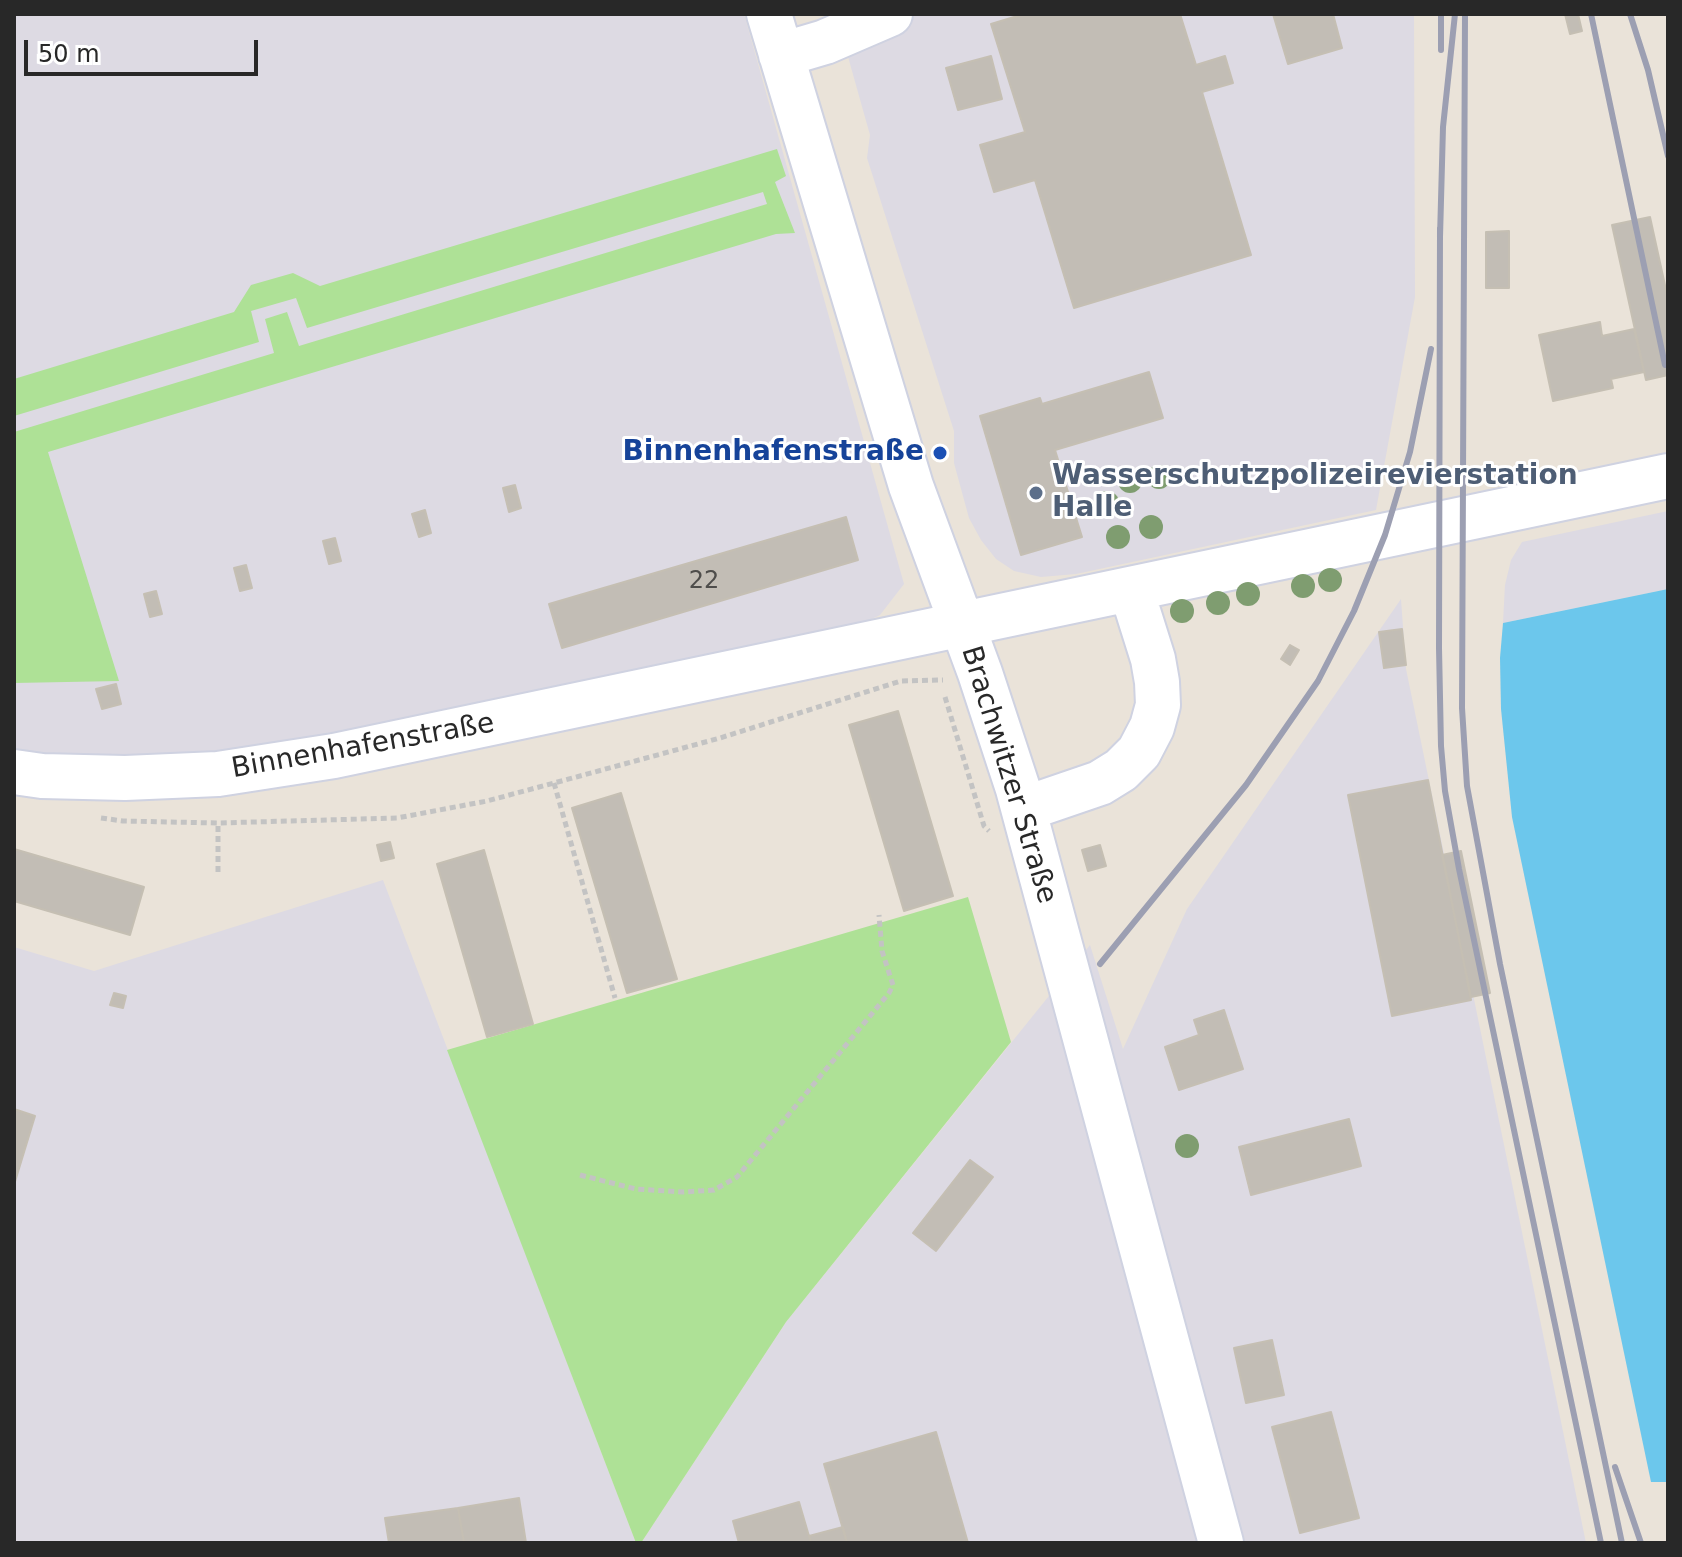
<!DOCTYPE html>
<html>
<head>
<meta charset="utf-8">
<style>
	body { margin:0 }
	#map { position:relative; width:1682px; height:1557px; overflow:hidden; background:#eae3d9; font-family:"DejaVu Sans",sans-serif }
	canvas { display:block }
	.frame { position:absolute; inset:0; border:16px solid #282828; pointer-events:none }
	.scale { position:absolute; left:24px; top:40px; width:234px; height:36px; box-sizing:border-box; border:4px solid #282828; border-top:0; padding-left:10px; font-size:24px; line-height:28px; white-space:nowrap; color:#282828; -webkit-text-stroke:6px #fff; paint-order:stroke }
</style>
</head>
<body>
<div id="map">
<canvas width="1682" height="1557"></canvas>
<div class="frame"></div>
<div class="scale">50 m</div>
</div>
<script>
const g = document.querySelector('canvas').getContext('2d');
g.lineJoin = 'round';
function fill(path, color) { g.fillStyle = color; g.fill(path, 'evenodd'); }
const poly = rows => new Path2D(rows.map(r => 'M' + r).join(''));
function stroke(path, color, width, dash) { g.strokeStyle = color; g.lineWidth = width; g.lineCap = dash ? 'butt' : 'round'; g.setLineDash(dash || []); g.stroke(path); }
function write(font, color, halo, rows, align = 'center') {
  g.font = font + ' "DejaVu Sans",sans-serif'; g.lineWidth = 6; g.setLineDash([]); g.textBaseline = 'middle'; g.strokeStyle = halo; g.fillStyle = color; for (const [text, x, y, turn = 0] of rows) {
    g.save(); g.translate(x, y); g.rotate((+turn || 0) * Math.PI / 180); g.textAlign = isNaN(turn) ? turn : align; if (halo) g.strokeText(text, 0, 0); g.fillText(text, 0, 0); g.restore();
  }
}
const industrial = poly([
	[14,14,744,14,904,584,880,615,864,623,484,707,207,757,14,753],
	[836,14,1414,14,1415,297,1376,510,1076,574,1041,577,1014,571,996,559,981,540,969,518,954,463,954,431,867,158,870,135],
	[1668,511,1668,589,1503,623,1505,585,1511,560,1522,542],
	[1401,599,1406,669,1586,1543,641,1543,786,1322,1090,945,1123,1049,1187,909],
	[383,880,636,1543,14,1543,14,947,94,971]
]);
const green = poly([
	[777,149,786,176,775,182,795,233,776,234,48,452,119,681,14,683,14,432,274,353,265,319,287,312,299,346,767,204,763,192,307,328,296,298,251,311,259,342,14,416,14,379,234,312,251,285,293,273,320,286],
	[968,897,1011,1042,786,1322,641,1543,636,1543,447,1050]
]);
const water = poly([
	[1668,589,1668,1482,1651,1482,1512,817,1501,709,1500,658,1503,623]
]);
const building = poly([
	[1024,14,1180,14,1196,65,1225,56,1233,83,1202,92,1251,255,1074,308,1035,180,994,192,980,145,1025,132,991,24,1024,14],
	[1273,14,1333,14,1342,48,1288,64,1273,14],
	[1565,14,1578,14,1582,31,1570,34,1565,14],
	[991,56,1002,99,958,110,946,68,991,56],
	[1650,217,1668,299,1668,375,1646,380,1612,225,1650,217],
	[1509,231,1509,288,1486,288,1486,232,1509,231],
	[1600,322,1602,336,1634,329,1644,372,1611,379,1613,388,1553,401,1539,335,1600,322],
	[1149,372,1163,418,1055,450,1082,537,1021,555,980,416,1040,398,1042,404,1149,372],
	[515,485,521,508,509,512,503,488,515,485],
	[425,510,431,533,419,537,412,514,425,510],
	[846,517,858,560,562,648,549,604,846,517],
	[335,538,341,561,329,564,323,541,335,538],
	[246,565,252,588,240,591,234,568,246,565],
	[156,591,162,614,150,617,144,594,156,591],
	[1402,629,1406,665,1384,668,1379,632,1402,629],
	[1290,645,1299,650,1290,665,1281,659,1290,645],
	[116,684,121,704,102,709,96,689,116,684],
	[898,711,953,896,904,911,849,725,898,711],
	[1428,780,1471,1000,1392,1016,1348,795,1428,780],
	[621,793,677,979,627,993,572,808,621,793],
	[390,842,394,858,381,861,377,845,390,842],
	[1100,845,1106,866,1088,871,1082,850,1100,845],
	[14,849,144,887,130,935,14,901,14,849],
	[484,850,533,1024,487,1037,437,864,484,850],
	[1461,851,1490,993,1471,997,1442,855,1461,851],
	[114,993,126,996,123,1008,110,1005,114,993],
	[1224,1010,1243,1069,1179,1090,1165,1047,1199,1035,1194,1020,1224,1010],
	[14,1109,35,1116,14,1185,14,1109],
	[1349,1119,1361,1166,1251,1195,1239,1147,1349,1119],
	[970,1160,993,1177,936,1251,913,1233,970,1160],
	[1272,1340,1284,1395,1246,1403,1234,1348,1272,1340],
	[1331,1412,1359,1518,1300,1533,1272,1427,1331,1412],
	[936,1432,968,1543,847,1543,824,1464,936,1432],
	[519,1498,526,1543,464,1543,458,1508,519,1498],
	[799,1502,811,1543,739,1543,733,1521,799,1502],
	[458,1508,464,1543,389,1543,385,1518,458,1508],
	[843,1527,847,1543,811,1543,809,1536,843,1527]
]);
const path = poly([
	[945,697,984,826,989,831],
	[554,783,615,998],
	[101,818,123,821,218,823,397,818,487,801,554,783,720,738,901,681,943,680],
	[218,872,218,823],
	[580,1175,636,1189,684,1192,714,1190,737,1177,889,993,893,985,882,951,879,915]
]);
const minor = poly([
	[769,14,911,486,980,673,1018,789,1221,1543],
	[781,55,825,42,890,14],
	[14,772,42,776,125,778,218,774,334,756,1668,476],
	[1024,809,1100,783,1121,770,1139,752,1152,727,1158,705,1157,682,1153,659,1131,589]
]);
const rail = poly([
	[1465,14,1462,708,1467,786,1500,964,1622,1543],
	[1591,14,1665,365],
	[1630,14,1648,70,1668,156],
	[1441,50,1441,14],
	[1440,228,1439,648,1441,746,1445,791,1459,869,1601,1543],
	[1440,237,1443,127,1455,14],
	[1100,964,1246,785,1318,681,1354,611,1385,535,1410,452,1431,349],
	[1615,1467,1641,1543]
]);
const trees = [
	[1159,477],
	[1130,481],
	[1107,503],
	[1151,527],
	[1118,537],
	[1330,580],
	[1303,586],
	[1248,594],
	[1218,603],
	[1182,611],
	[1187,1146]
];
const markers = [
	[940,453,8,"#1a4fb4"],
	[1036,493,8,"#5c6f8a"]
];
const numberNames = [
	["22",704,582]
];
const transitNames = [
	["Binnenhafenstraße",924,453]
];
const serviceNames = [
	["Wasserschutzpolizeirevierstation",1052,477],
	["Halle",1052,509]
];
const streetNames = [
	["Binnenhafenstraße",363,747,-10],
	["Brachwitzer Straße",1008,775,73]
];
fill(industrial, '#dddae3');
fill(green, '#aee196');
fill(water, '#6cc7ec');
fill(building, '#c2bdb5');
stroke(building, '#c5bfb3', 2);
stroke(minor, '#cfd2e1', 48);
stroke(path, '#c3c3c3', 5, [6, 4]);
stroke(minor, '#fff', 44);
stroke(rail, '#9c9fb2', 6);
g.fillStyle = '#7f9d70';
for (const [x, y] of trees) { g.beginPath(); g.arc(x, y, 12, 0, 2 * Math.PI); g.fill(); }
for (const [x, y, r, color] of markers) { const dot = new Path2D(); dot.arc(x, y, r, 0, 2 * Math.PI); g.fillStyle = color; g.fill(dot); stroke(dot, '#fff', 3); }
write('24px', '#4e4d4b', null, numberNames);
write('bold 28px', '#164399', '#fff', transitNames, 'right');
write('bold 28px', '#4e5e75', '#fff', serviceNames, 'left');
write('28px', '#282828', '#fff', streetNames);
</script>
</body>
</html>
